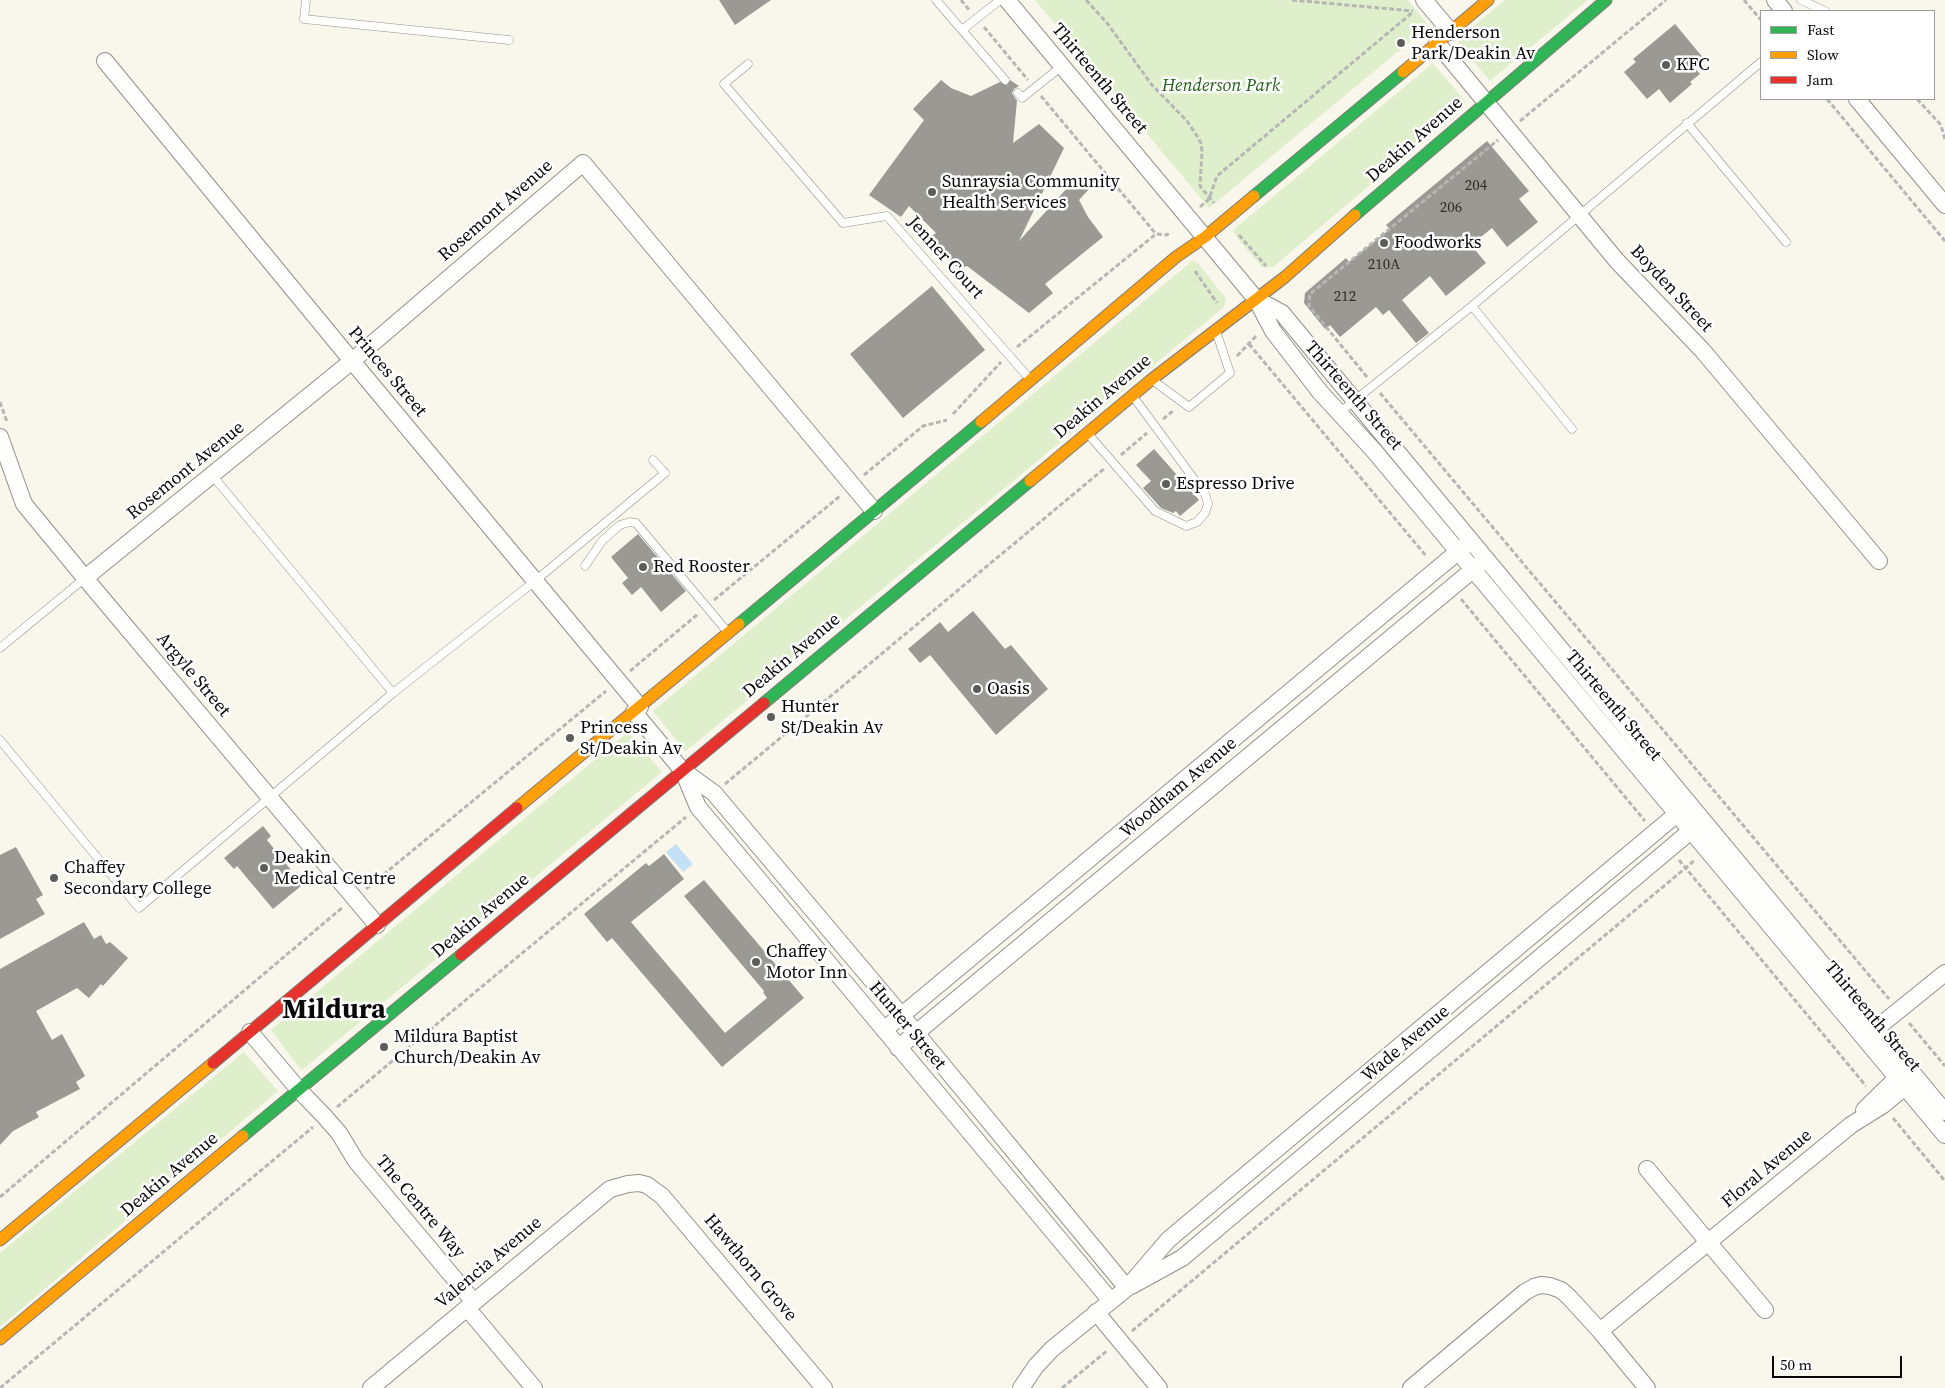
<!DOCTYPE html>
<html>
<head>
<meta charset="utf-8">
<style>
	body { margin:0 }
	#map { position:relative; width:1945px; height:1388px; overflow:hidden; background:#f9f7ec; font-family:"Source Serif 4",serif }
	canvas { display:block }
	.legend { position:absolute; left:1760px; top:10px; width:175px; height:90px; box-sizing:border-box; background:#fff; border:1px solid #9d9d9d; margin:0; padding:6px 9px; list-style:none; font-size:15px; color:#090909 }
	.legend li { display:flex; align-items:center; gap:10px; height:25px }
	.legend b { width:25px; border:1px solid #9d9d9d }
	.scale { position:absolute; left:1772px; top:1356px; width:130px; height:22px; box-sizing:border-box; border:2px solid #090909; border-top:0; padding-left:6px; font-size:15px; line-height:18px; white-space:nowrap; color:#090909; -webkit-text-stroke:4px #fff; paint-order:stroke }
</style>
</head>
<body>
<div id="map">
<canvas width="1945" height="1388"></canvas>
<ul class="legend">
<li><b style="height:6px;background:#30b455"></b>Fast</li>
<li><b style="height:6px;background:#ff9f0a"></b>Slow</li>
<li><b style="height:6px;background:#e5322d"></b>Jam</li>
</ul>
<div class="scale">50 m</div>
</div>
<script>
const g = document.querySelector('canvas').getContext('2d');
g.lineJoin = 'round';
function fill(path, color) { g.fillStyle = color; g.fill(path, 'evenodd'); }
const poly = rows => new Path2D(rows.map(r => 'M' + r).join(''));
function stroke(path, color, width, dash) { g.strokeStyle = color; g.lineWidth = width; g.lineCap = dash ? 'butt' : 'round'; g.setLineDash(dash || []); g.stroke(path); }
function write(font, color, halo, rows, align = 'center') {
  g.font = font + ' "Source Serif 4",serif'; g.lineWidth = 5; g.setLineDash([]); g.textBaseline = 'middle'; g.strokeStyle = halo; g.fillStyle = color; for (const [text, x, y, turn = 0] of rows) {
    g.save(); g.translate(x, y); g.rotate((+turn || 0) * Math.PI / 180); g.textAlign = isNaN(turn) ? turn : align; if (halo) g.strokeText(text, 0, 0); g.fillText(text, 0, 0); g.restore();
  }
}
const green = poly([
	[1035,0,1408,0,1429,26,1209,208],
	[1505,0,1588,0,1490,81,1458,43,1458,39],
	[1433,63,1465,101,1464,106,1273,267,1266,268,1262,267,1237,238,1233,230],
	[1192,261,1198,263,1224,296,1226,299,1224,307,686,751,684,750,653,711],
	[628,732,662,772,302,1070,300,1069,271,1030],
	[244,1052,278,1091,0,1327,0,1253]
]);
const water = poly([
	[676,844,693,864,683,872,666,852]
]);
const building = poly([
	[719,0,771,0,735,25],
	[1675,24,1705,60,1695,68,1700,74,1690,82,1692,84,1670,103,1659,89,1647,99,1624,72,1636,62,1633,59],
	[941,80,951,88,971,96,1000,82,1007,85,1010,80,1019,86,1014,89,1012,93,1017,101,1013,143,1039,124,1064,148,1019,241,1079,175,1091,187,1079,200,1088,217,1103,237,1045,284,1053,293,1029,313,967,266,959,269,928,239,936,233,909,206,901,217,869,195,924,120,913,109],
	[1487,141,1529,191,1519,199,1538,222,1507,247,1492,228,1471,245,1486,263,1446,296,1430,276,1402,300,1429,333,1416,343,1389,310,1383,315,1376,307,1340,337,1330,325,1325,329,1304,303,1305,293,1346,258,1349,262,1390,229,1386,225],
	[932,286,985,350,903,418,850,354],
	[1154,449,1199,500,1180,516,1176,511,1173,513,1161,508,1143,488,1151,481,1136,465],
	[638,534,686,591,661,612,641,587,632,595,622,583,628,578,611,557],
	[973,611,1005,649,1011,645,1048,689,996,735,930,655,920,663,908,649,940,622,948,632],
	[263,826,271,836,267,840,291,870,289,873,301,886,273,909,237,866,234,869,224,858],
	[16,847,43,895,36,899,45,914,0,939,0,855],
	[664,854,684,879,631,922,725,1033,767,998,763,992,764,991,684,896,704,880,804,998,722,1067,612,938,607,942,584,914,646,863,649,866],
	[84,922,94,939,101,935,106,944,110,942,128,958,103,986,101,984,89,998,77,988,36,1011,52,1040,62,1034,85,1076,76,1082,80,1089,36,1112,39,1117,13,1131,0,1145,0,969]
]);
const path = poly([
	[961,0,970,11],
	[1086,0,1107,23,1152,85,1187,121,1197,136,1201,143,1202,152,1200,186,1214,203],
	[1292,0,1413,11],
	[1744,0,1761,20],
	[984,27,1028,80],
	[1041,96,1156,234],
	[1827,99,1945,241],
	[1917,99,1941,125,1945,140],
	[1520,121,1666,0],
	[1200,207,1209,199,1217,176,1413,12],
	[1239,235,1266,266],
	[1195,271,1217,303],
	[1249,344,1427,557],
	[1017,347,1156,234,1167,235,1169,233],
	[1237,356,1257,335],
	[1367,377,1309,306,1310,294,1498,140],
	[1380,393,1889,999],
	[0,402,7,422],
	[953,414,1001,362],
	[1163,419,1174,410],
	[1121,455,1147,433],
	[864,475,923,426,947,420],
	[1461,599,1645,821],
	[714,600,840,496],
	[630,671,698,614],
	[725,784,1105,468],
	[1679,860,1866,1086],
	[366,889,606,691],
	[1909,1023,1945,1066],
	[337,1107,686,817],
	[1893,1118,1945,1181],
	[0,1197,343,907],
	[1132,1331,1695,860],
	[0,1388,313,1127],
	[1062,1388,1108,1350]
]);
const lane = poly([
	[306,0,304,19,509,40],
	[936,0,1005,80],
	[1801,0,1825,11],
	[962,30,1000,0],
	[748,64,724,84,843,223,887,216,1028,377],
	[1018,93,1022,98,1062,66],
	[1687,123,1786,242],
	[1472,306,1572,429],
	[1155,382,1189,407,1230,373,1217,334],
	[1339,413,1472,306,1761,62],
	[1090,436,1155,511,1186,526,1197,522,1205,513,1208,504,1205,494,1135,399],
	[212,475,393,693],
	[585,566,602,541,620,525,630,522,636,523,726,630],
	[0,648,85,578],
	[0,740,139,908,393,693,535,581,665,473,653,460]
]);
const street = poly([
	[1007,0,1256,299,1273,331,1320,392,1375,452,1945,1135],
	[1424,0,1451,32],
	[1775,0,1784,11],
	[1437,43,1617,261,1703,351,1879,561],
	[105,61,352,361,640,707],
	[1857,99,1945,205],
	[1256,299,1282,313,1945,1112],
	[0,437,24,504,85,578,377,925],
	[85,578,352,361,583,163,874,511],
	[634,712,682,770,714,793,902,1016,1127,1288],
	[683,771,698,807,1111,1301],
	[884,1030,1466,545],
	[250,1032,299,1090,325,1117,339,1133,356,1161,474,1302],
	[1867,1036,1945,973],
	[898,1048,1481,563],
	[1864,1110,1905,1070],
	[1647,1169,1765,1310],
	[1131,1286,1182,1258,1699,824],
	[467,1308,534,1388],
	[1096,1312,1159,1388],
	[1600,1331,1851,1125,1883,1105,1912,1081],
	[371,1388,610,1189,628,1184,639,1183,647,1185,662,1196,824,1388],
	[1021,1388,1036,1366,1052,1349,1127,1288,1168,1240,1684,808],
	[1411,1388,1525,1292,1534,1287,1541,1285,1550,1286,1561,1290,1569,1297,1600,1331,1647,1388]
]);
const fast = poly([
	[1254,196,1403,72],
	[1355,215,1606,0],
	[739,624,981,422],
	[764,703,1030,481],
	[243,1136,461,955]
]);
const slow = poly([
	[1403,72,1488,0],
	[981,422,1176,257,1205,237,1254,196],
	[1030,481,1151,380,1285,277,1355,215],
	[517,808,739,624],
	[0,1240,213,1063],
	[0,1339,243,1136]
]);
const jam = poly([
	[461,955,764,703],
	[213,1063,517,808]
]);
const markers = [
	[1401,43,5,"#5d5c58"],
	[1666,65,5,"#5d5c58"],
	[932,192,5,"#5d5c58"],
	[1384,243,5,"#5d5c58"],
	[1166,484,5,"#5d5c58"],
	[643,567,5,"#5d5c58"],
	[977,689,5,"#5d5c58"],
	[771,717,5,"#5d5c58"],
	[570,738,5,"#5d5c58"],
	[264,868,5,"#5d5c58"],
	[54,878,5,"#5d5c58"],
	[756,962,5,"#5d5c58"],
	[384,1047,5,"#5d5c58"]
];
const numberNames = [
	["204",1476,186],
	["206",1451,208],
	["210A",1384,265],
	["212",1345,297]
];
const poiNames = [
	["Henderson",1411,33],
	["Park/Deakin Av",1411,54],
	["KFC",1676,65],
	["Sunraysia Community",942,182],
	["Health Services",942,203],
	["Foodworks",1394,243],
	["Espresso Drive",1176,484],
	["Red Rooster",653,567],
	["Oasis",987,689],
	["Hunter",781,707],
	["St/Deakin Av",781,728],
	["Princess",580,728],
	["St/Deakin Av",580,749],
	["Deakin",274,858],
	["Medical Centre",274,879],
	["Chaffey",64,868],
	["Secondary College",64,889],
	["Chaffey",766,952],
	["Motor Inn",766,973],
	["Mildura Baptist",394,1037],
	["Church/Deakin Av",394,1058]
];
const streetNames = [
	["Thirteenth Street",1099,79,50],
	["Deakin Avenue",1415,140,-41],
	["Rosemont Avenue",496,211,-41],
	["Jenner Court",945,258,48],
	["Boyden Street",1671,289,47],
	["Princes Street",387,372,50],
	["Thirteenth Street",1353,396,49],
	["Deakin Avenue",1103,397,-40],
	["Rosemont Avenue",186,471,-39],
	["Deakin Avenue",792,656,-40],
	["Argyle Street",193,675,50],
	["Thirteenth Street",1613,706,50],
	["Woodham Avenue",1179,788,-40],
	["Deakin Avenue",481,916,-40],
	["Thirteenth Street",1872,1017,50],
	["Hunter Street",907,1026,50],
	["Wade Avenue",1406,1044,-40],
	["Floral Avenue",1767,1169,-40],
	["Deakin Avenue",170,1175,-40],
	["The Centre Way",420,1207,50],
	["Valencia Avenue",489,1263,-40],
	["Hawthorn Grove",750,1268,50]
];
const parkNames = [
	["Henderson Park",1221,86]
];
const townNames = [
	["Mildura",334,1011]
];
fill(green, '#e0efcb');
fill(water, '#c2e1f4');
fill(building, '#9b9993');
stroke(lane, '#91908b', 9);
stroke(street, '#91908b', 18);
stroke(fast, '#7e7d78', 13);
stroke(slow, '#7e7d78', 13);
stroke(jam, '#7e7d78', 13);
stroke(path, '#b6b6b4', 3, [5, 2.5]);
stroke(lane, '#fefefc', 8);
stroke(street, '#fefefc', 16);
stroke(fast, '#30b455', 11);
stroke(slow, '#ff9f0a', 11);
stroke(jam, '#e5322d', 11);
for (const [x, y, r, color] of markers) { const dot = new Path2D(); dot.arc(x, y, r, 0, 2 * Math.PI); g.fillStyle = color; g.fill(dot); stroke(dot, '#fff', 2); }
write('15px', '#2e2d2c', null, numberNames);
write('18px', '#090909', '#fff', poiNames, 'left');
write('18px', '#090909', '#fff', streetNames);
write('italic 18px', '#27611a', '#fff', parkNames);
write('bold 28px', '#090909', '#fff', townNames);
</script>
</body>
</html>
